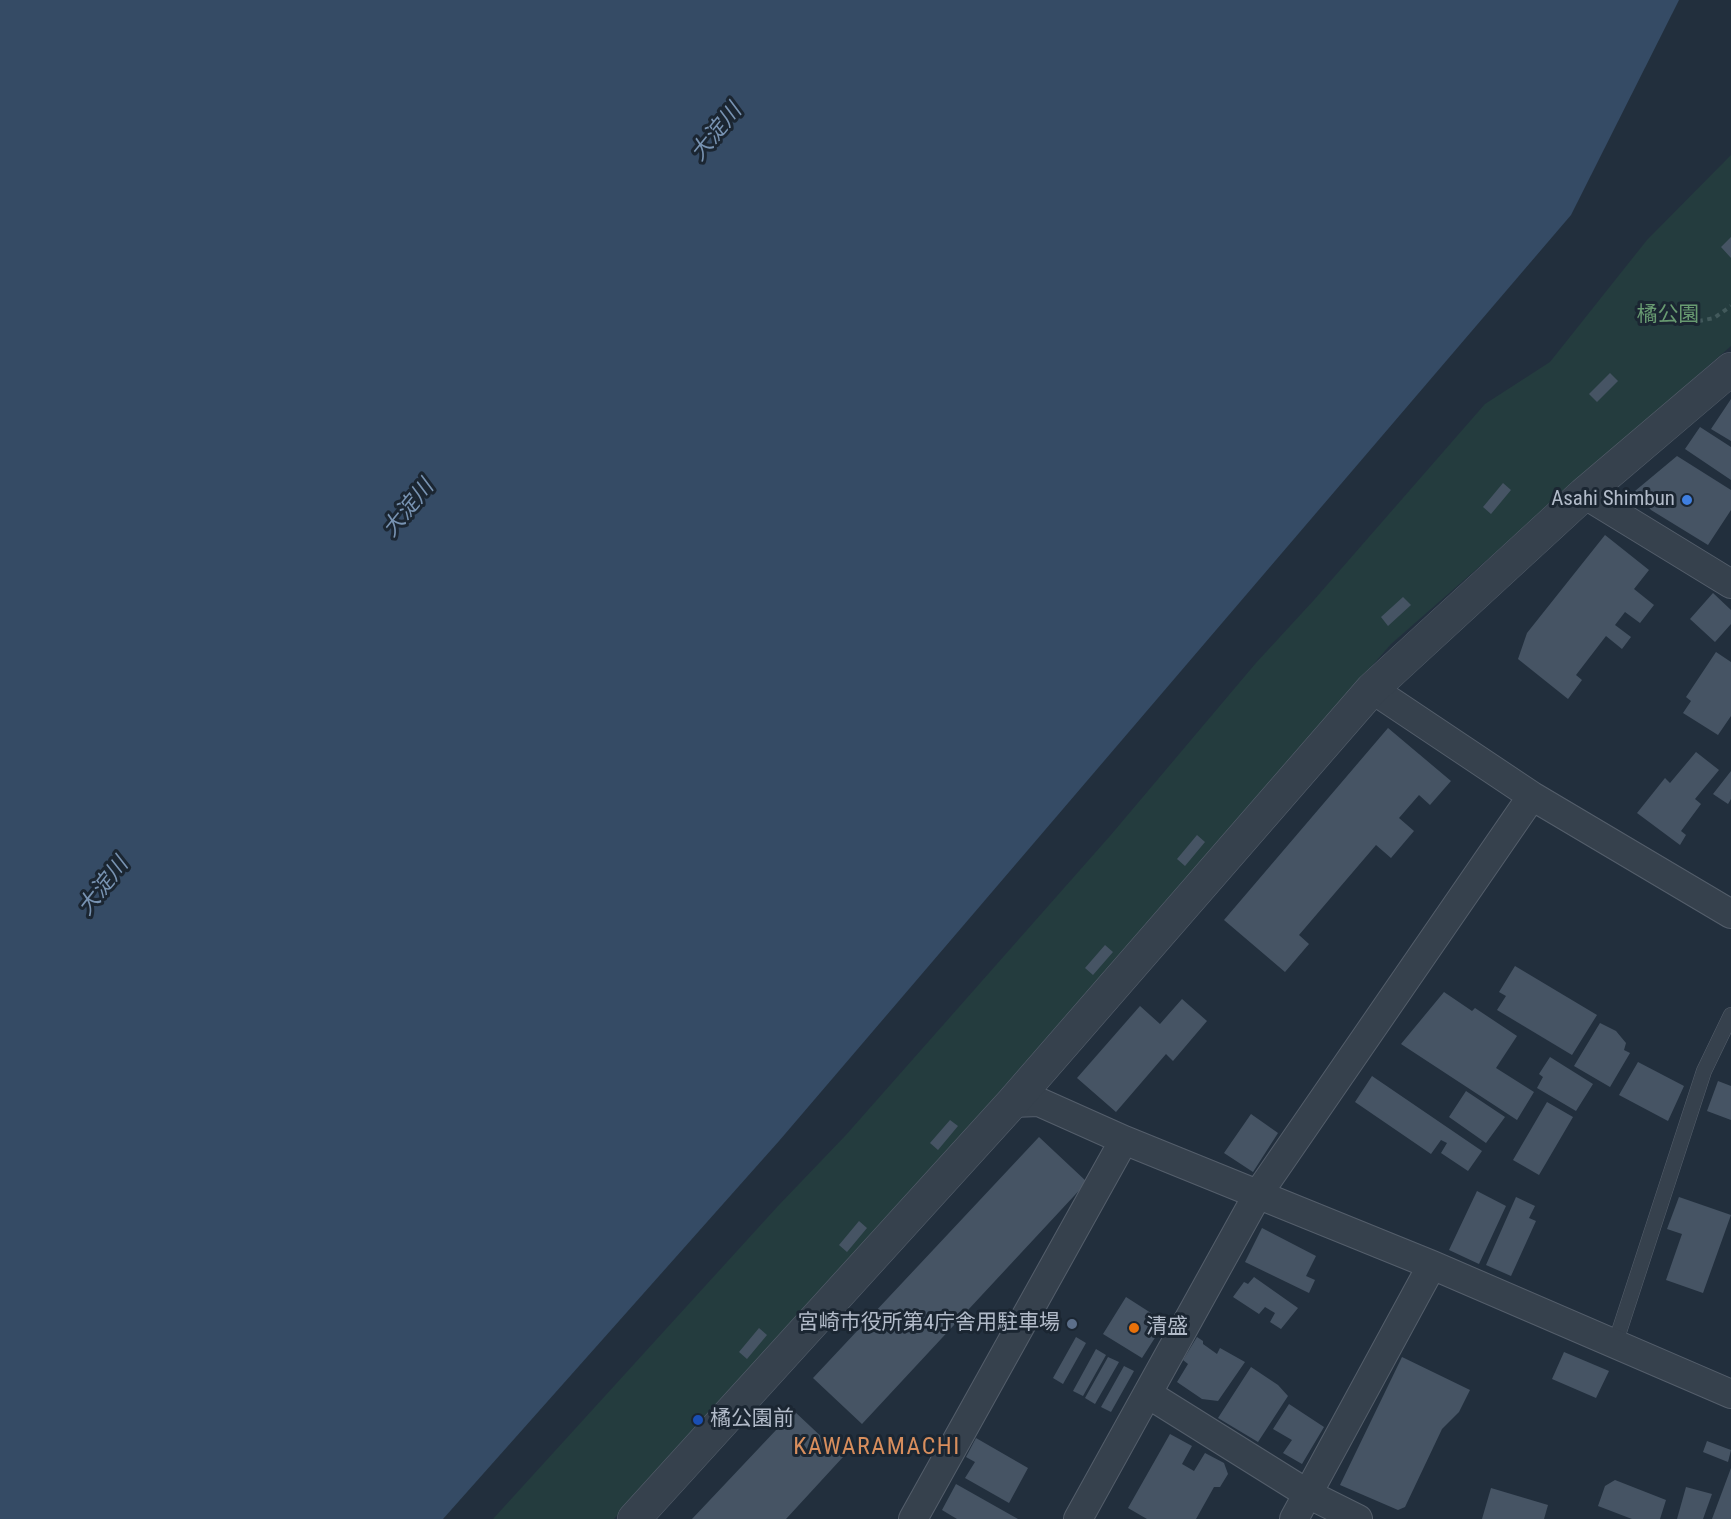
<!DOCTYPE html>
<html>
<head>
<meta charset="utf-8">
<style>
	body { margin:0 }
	canvas { display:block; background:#222f3d }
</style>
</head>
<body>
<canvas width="1731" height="1519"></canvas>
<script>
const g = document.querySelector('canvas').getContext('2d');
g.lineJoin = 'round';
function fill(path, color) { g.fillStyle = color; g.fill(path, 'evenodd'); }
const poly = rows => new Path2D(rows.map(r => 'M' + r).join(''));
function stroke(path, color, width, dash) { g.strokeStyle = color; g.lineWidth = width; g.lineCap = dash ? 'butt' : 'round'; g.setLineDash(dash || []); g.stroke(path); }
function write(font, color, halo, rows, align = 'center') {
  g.font = font + ' "Roboto Condensed","Noto Sans JP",sans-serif'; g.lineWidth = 6; g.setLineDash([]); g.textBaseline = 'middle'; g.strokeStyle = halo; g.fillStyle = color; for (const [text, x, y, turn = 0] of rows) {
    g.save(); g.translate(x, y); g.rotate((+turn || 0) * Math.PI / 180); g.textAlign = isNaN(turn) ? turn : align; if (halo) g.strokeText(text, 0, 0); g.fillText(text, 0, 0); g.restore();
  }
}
const green = poly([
	[1731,155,1731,346,1391,644,890,1217,614,1519,493,1519,778,1206,846,1135,1110,836,1256,663,1314,600,1485,404,1550,362,1647,240]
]);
const water = poly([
	[0,0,1679,0,1571,215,779,1141,443,1519,0,1519]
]);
const building = poly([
	[1731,237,1731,258,1721,247],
	[1610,373,1618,381,1597,402,1589,394],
	[1731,399,1731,441,1711,429],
	[1700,427,1731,447,1731,480,1685,449],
	[1677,456,1731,490,1731,510,1708,545,1651,510,1635,491],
	[1503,483,1511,490,1491,514,1483,507],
	[1605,535,1649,570,1634,589,1654,605,1640,623,1625,612,1615,625,1631,637,1622,649,1606,636,1576,675,1582,680,1568,699,1518,659,1527,633],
	[1713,593,1731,610,1731,624,1715,642,1690,619],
	[1403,597,1411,605,1388,626,1381,617],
	[1716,652,1731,662,1731,716,1718,735,1683,713,1691,701,1686,697],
	[1388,728,1451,781,1430,805,1419,795,1399,818,1414,831,1391,858,1376,845,1299,935,1309,944,1285,972,1224,920],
	[1696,752,1719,770,1695,799,1701,804,1681,831,1686,835,1680,845,1637,813,1665,778,1670,783],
	[1731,771,1731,799,1728,804,1713,794],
	[1197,835,1205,842,1185,866,1177,859],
	[1105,945,1113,952,1093,975,1085,968],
	[1515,966,1597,1015,1572,1055,1497,1010,1506,996,1499,992],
	[1444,992,1472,1011,1475,1008,1517,1036,1496,1068,1534,1092,1517,1120,1401,1044],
	[1182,999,1207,1021,1173,1061,1166,1054,1116,1112,1077,1078,1140,1006,1160,1024],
	[1600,1023,1616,1031,1626,1043,1624,1050,1630,1053,1610,1087,1574,1066],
	[1550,1057,1593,1084,1576,1111,1537,1088,1543,1077,1539,1074],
	[1638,1062,1684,1086,1668,1121,1619,1095],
	[1372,1076,1482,1151,1468,1171,1441,1153,1447,1143,1441,1140,1431,1154,1355,1102],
	[1718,1081,1731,1086,1731,1120,1707,1111],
	[1466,1091,1505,1117,1486,1143,1449,1117],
	[1547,1102,1573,1117,1539,1175,1513,1160],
	[1251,1114,1278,1133,1253,1172,1224,1153],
	[950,1120,958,1126,938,1150,930,1143],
	[1039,1137,1087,1182,862,1424,813,1378],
	[1477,1191,1506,1206,1479,1264,1449,1250],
	[1516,1197,1535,1206,1529,1218,1536,1221,1511,1276,1486,1265],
	[1679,1197,1731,1215,1703,1293,1666,1280,1682,1234,1667,1229],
	[859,1221,867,1228,847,1252,839,1245],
	[1262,1228,1316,1256,1306,1276,1315,1280,1309,1293,1245,1262],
	[1254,1277,1298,1308,1281,1329,1270,1322,1275,1313,1265,1307,1259,1314,1233,1297,1244,1282,1248,1284],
	[1126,1297,1165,1322,1142,1358,1103,1334],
	[759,1328,767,1335,747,1359,739,1352],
	[1076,1337,1086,1343,1063,1384,1053,1378],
	[1197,1337,1203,1341,1203,1344,1217,1354,1220,1348,1245,1362,1218,1401,1202,1399,1177,1382,1188,1364,1183,1360],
	[1096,1349,1106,1355,1083,1396,1073,1391],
	[1564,1352,1609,1371,1596,1398,1552,1379],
	[1108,1357,1119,1362,1095,1404,1085,1398],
	[1402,1357,1470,1390,1459,1412,1442,1429,1405,1507,1398,1510,1340,1485],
	[1124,1366,1134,1371,1111,1412,1101,1407],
	[1251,1367,1278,1385,1288,1396,1258,1442,1218,1418],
	[1289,1404,1324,1427,1302,1464,1283,1453,1292,1440,1273,1429],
	[794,1411,843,1457,786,1519,692,1519],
	[1170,1434,1192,1446,1182,1464,1194,1471,1205,1453,1224,1463,1228,1474,1220,1487,1214,1487,1196,1519,1147,1519,1128,1508],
	[976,1438,1028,1468,1009,1503,965,1478,975,1462,966,1457],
	[1707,1441,1731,1450,1728,1462,1703,1452],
	[1731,1468,1731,1519,1712,1519],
	[1615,1480,1666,1500,1660,1519,1632,1519,1598,1506,1605,1486],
	[956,1484,1018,1519,957,1519,942,1510],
	[1686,1487,1712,1494,1703,1519,1677,1519],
	[1491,1488,1548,1505,1544,1519,1482,1519]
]);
const path = poly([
	[1667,304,1682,315,1699,321,1714,318,1731,306]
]);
const service = poly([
	[1615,1344,1704,1071,1731,1015]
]);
const minor = poly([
	[1584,494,1731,584],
	[1372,689,1532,796,1731,914],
	[1012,1103,1039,1102,1124,1140,1432,1265,1731,1394],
	[1148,1394,1308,1494,1358,1519],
	[913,1519,1124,1140],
	[1078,1519,1258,1194,1532,796],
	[1294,1519,1432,1265]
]);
const tertiary = poly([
	[634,1519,1012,1103,1372,689,1584,494,1731,369]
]);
const markers = [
	[1687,500,6,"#3f7fe0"],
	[1072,1324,6,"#5c6f8a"],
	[1134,1328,6,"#e8710a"],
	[698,1420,6,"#1a4fb4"]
];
const parkNames = [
	["橘公園",1668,316]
];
const poiNames = [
	["Asahi Shimbun",1675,500],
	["宮崎市役所第4庁舎用駐車場",1060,1324],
	["清盛",1146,1328,"left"],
	["橘公園前",710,1420,"left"]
];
const waterNames = [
	["大淀川",717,133,-51],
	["大淀川",409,509,-51],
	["大淀川",104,887,-52]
];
const quarterNames = [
	["KAWARAMACHI",877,1448]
];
fill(green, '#243c3e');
fill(water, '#354b65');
fill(building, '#465464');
stroke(service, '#545e6b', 16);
stroke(minor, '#545e6b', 30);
stroke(tertiary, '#545e6b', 34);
stroke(path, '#42595b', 4, [4.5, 4.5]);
stroke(service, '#36414d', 15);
stroke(minor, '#36414d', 28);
stroke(tertiary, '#36414d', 33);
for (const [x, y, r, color] of markers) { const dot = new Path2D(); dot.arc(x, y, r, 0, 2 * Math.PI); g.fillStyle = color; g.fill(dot); stroke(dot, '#1b2632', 2); }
write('21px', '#689a71', '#1b2632', parkNames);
write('21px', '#b2bbc9', '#1b2632', poiNames, 'right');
write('italic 22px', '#7893b2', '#1b2632', waterNames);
g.letterSpacing = '1.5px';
write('24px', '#d88e5d', '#1b2632', quarterNames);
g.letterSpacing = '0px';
</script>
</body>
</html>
